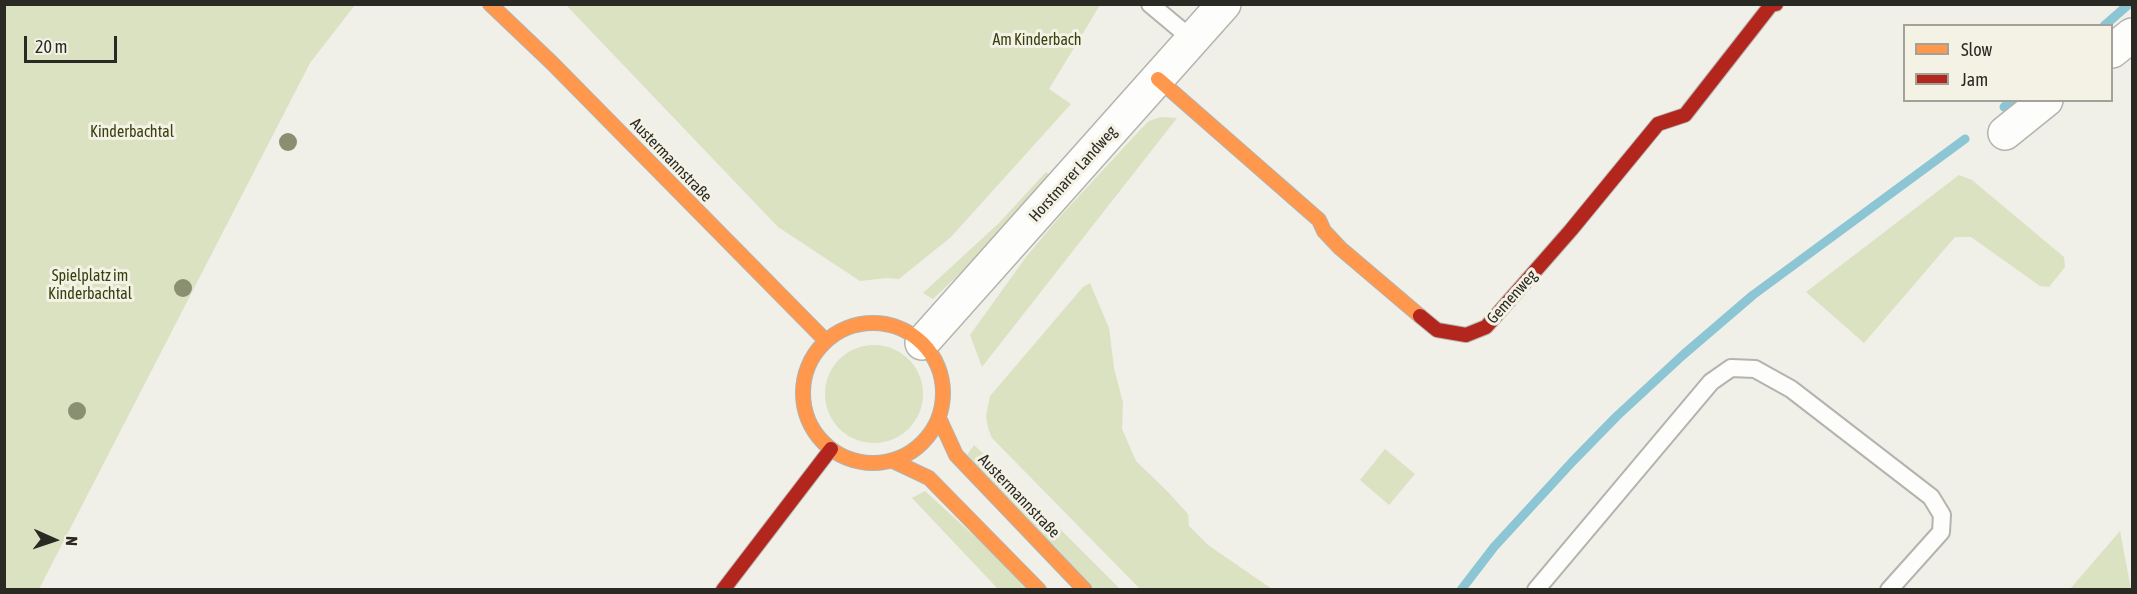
<!DOCTYPE html>
<html>
<head>
<meta charset="utf-8">
<style>
	body { margin:0 }
	#map { position:relative; width:2137px; height:594px; overflow:hidden; background:#f0efe8; font-family:"Asap Condensed",sans-serif }
	canvas { display:block }
	.frame { position:absolute; inset:0; border:6px solid #2a2924; pointer-events:none }
	.legend { position:absolute; left:1903px; top:24px; width:210px; height:78px; box-sizing:border-box; background:#f4f2e5; border:2px solid #a3a298; margin:0; padding:8px 10px; list-style:none; font-size:18px; color:#2a2924 }
	.legend li { display:flex; align-items:center; gap:12px; height:30px }
	.legend b { width:30px; border:2px solid #a3a298 }
	.north { position:absolute; left:24px; top:510px; width:60px; height:60px; -webkit-text-stroke:4px #f4f2e5; paint-order:stroke; rotate:93deg; font-size:16px; font-weight:700; line-height:24px; text-align:center; color:#2a2924 }
	.north::after { content:''; display:block; margin:auto; width:21px; height:27px; background:#2a2924; clip-path:polygon(50% 0,100% 100%,50% 72%,0 100%) }
	.scale { position:absolute; left:24px; top:36px; width:93px; height:27px; box-sizing:border-box; border:3px solid #2a2924; border-top:0; padding-left:8px; font-size:18px; line-height:21px; white-space:nowrap; color:#2a2924; -webkit-text-stroke:4px #f4f2e5; paint-order:stroke }
</style>
</head>
<body>
<div id="map">
<canvas width="2137" height="594"></canvas>
<div class="frame"></div>
<ul class="legend">
<li><b style="height:8px;background:#ff974d"></b>Slow</li>
<li><b style="height:8px;background:#b3261e"></b>Jam</li>
</ul>
<div class="north">N</div>
<div class="scale">20 m</div>
</div>
<script>
const g = document.querySelector('canvas').getContext('2d');
g.lineJoin = 'round';
function fill(path, color) { g.fillStyle = color; g.fill(path, 'evenodd'); }
const poly = rows => new Path2D(rows.map(r => 'M' + r).join(''));
function stroke(path, color, width, dash) { g.strokeStyle = color; g.lineWidth = width; g.lineCap = dash ? 'butt' : 'round'; g.setLineDash(dash || []); g.stroke(path); }
function write(font, color, halo, rows, align = 'center') {
  g.font = font + ' "Asap Condensed",sans-serif'; g.lineWidth = 6; g.setLineDash([]); g.textBaseline = 'middle'; g.strokeStyle = halo; g.fillStyle = color; for (const [text, x, y, turn = 0] of rows) {
    g.save(); g.translate(x, y); g.rotate((+turn || 0) * Math.PI / 180); g.textAlign = isNaN(turn) ? turn : align; if (halo) g.strokeText(text, 0, 0); g.fillText(text, 0, 0); g.restore();
  }
}
const green = poly([
	[5,4,355,5,310,63,39,589,5,589],
	[566,5,1100,5,1049,89,1071,104,951,237,899,279,887,278,860,281,778,227],
	[1161,117,1177,118,982,367,970,335,1026,257,1056,221,1140,130,1149,121],
	[1046,172,1052,177,972,262,933,299,923,293,999,223],
	[1959,175,1972,180,2064,257,2065,267,2049,287,2040,286,1971,237,1955,237,1864,343,1806,292],
	[1090,283,1109,328,1114,368,1123,403,1122,429,1136,461,1168,492,1188,514,1189,526,1208,545,1272,589,1140,589,992,438,988,428,986,416,990,396,1083,287],
	'825 394a49 49 0 1 1 98 0a49 49 0 1 1-98 0Z',
	[974,445,1001,470,1120,589,1095,589,967,455],
	[1385,449,1415,474,1389,505,1360,480],
	[925,491,1032,589,998,589,912,498],
	[2120,531,2131,589,2070,589]
]);
const stream = poly([
	[2104,26,2129,4],
	[2004,107,2012,100],
	[1461,590,1494,547,1573,461,1617,416,1683,355,1753,295,1965,139]
]);
const lane = poly([
	[1150,4,1193,40],
	[1536,590,1711,382,1731,368,1755,369,1791,389,1931,497,1942,515,1941,532,1889,590]
]);
const street = poly([
	[2112,51,2132,35],
	[2005,133,2046,100],
	[922,343,1224,4]
]);
const slow = poly([
	[490,4,552,63,826,341],
	[1158,79,1319,220,1324,231,1340,248,1420,316],
	'803 393a70 70 0 1 1 140 0a70 70 0 1 1-140 0Z',
	[939,418,956,455,1085,590],
	[893,461,929,478,1039,590]
]);
const jam = poly([
	[1420,316,1437,330,1466,335,1486,327,1571,230,1658,124,1685,115,1771,5,1776,4],
	[723,590,831,449]
]);
const trees = [
	[288,142],
	[183,288],
	[77,411]
];
const parkNames = [
	["Am Kinderbach",1037,40],
	["Kinderbachtal",132,132],
	["Spielplatz im",90,276],
	["Kinderbachtal",90,294]
];
const streetNames = [
	["Austermannstraße",671,160,46],
	["Horstmarer Landweg",1073,174,-48],
	["Gemenweg",1512,297,-48],
	["Austermannstraße",1019,496,46]
];
fill(green, '#dbe2c2');
stroke(stream, '#8cc5d4', 9);
stroke(lane, '#b4b3ae', 20);
stroke(street, '#b4b3ae', 36);
stroke(slow, '#b4b3ae', 16);
stroke(jam, '#b4b3ae', 16);
stroke(lane, '#fdfdfc', 16);
stroke(street, '#fdfdfc', 33);
stroke(slow, '#ff974d', 14);
stroke(jam, '#b3261e', 14);
g.fillStyle = '#8a8f71';
for (const [x, y] of trees) { g.beginPath(); g.arc(x, y, 9, 0, 2 * Math.PI); g.fill(); }
write('16px', '#37400f', '#f4f2e5', parkNames);
write('16px', '#2a2924', '#f4f2e5', streetNames);
</script>
</body>
</html>
